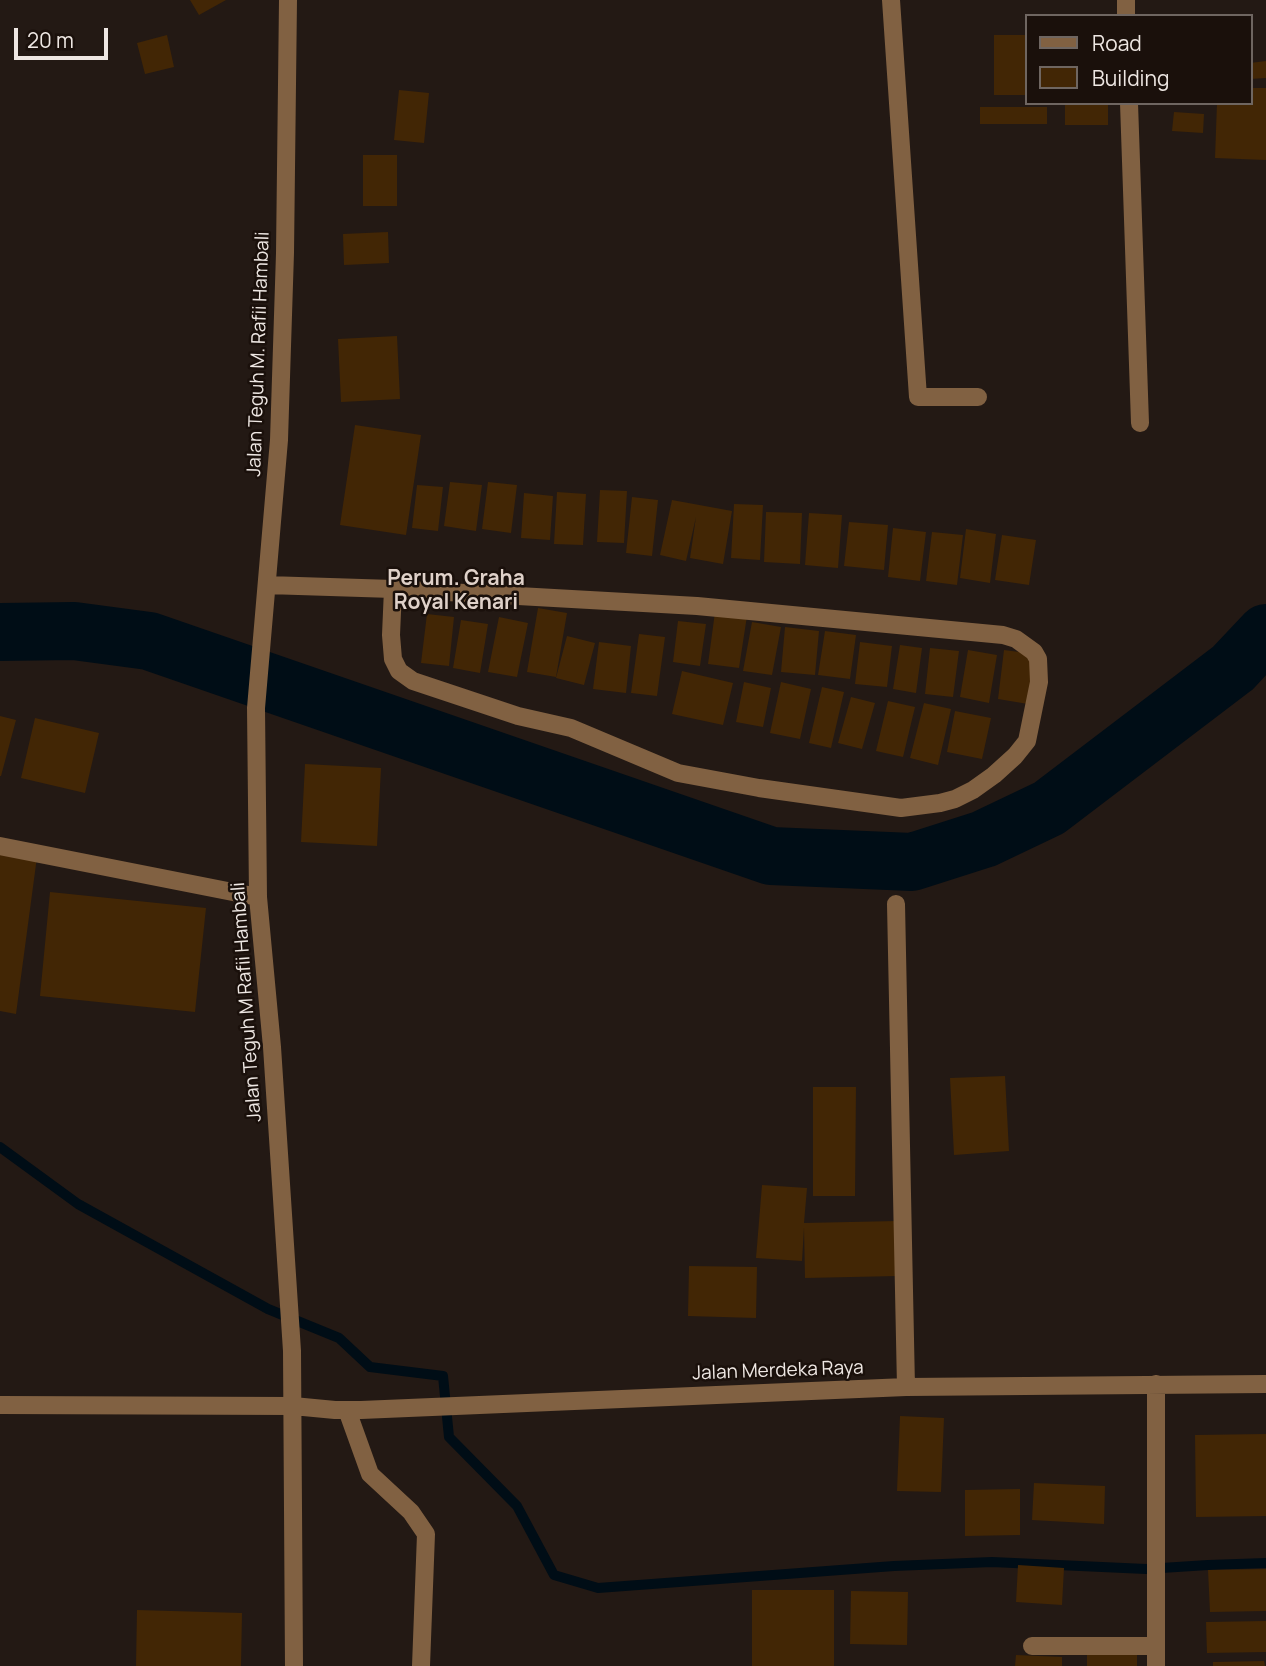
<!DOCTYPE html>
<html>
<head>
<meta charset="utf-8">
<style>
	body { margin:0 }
	#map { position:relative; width:1266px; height:1666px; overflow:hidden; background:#231914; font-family:Manrope,sans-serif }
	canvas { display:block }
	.legend { position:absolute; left:1025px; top:14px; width:228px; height:91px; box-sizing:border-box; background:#1a100b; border:2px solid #6f6661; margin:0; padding:9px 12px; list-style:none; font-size:21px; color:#eee7e3 }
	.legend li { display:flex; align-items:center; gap:14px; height:35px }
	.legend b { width:35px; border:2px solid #6f6661 }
	.scale { position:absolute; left:14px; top:28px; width:94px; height:32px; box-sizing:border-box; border:4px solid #eee7e3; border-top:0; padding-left:9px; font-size:21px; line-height:24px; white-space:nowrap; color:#eee7e3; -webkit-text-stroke:5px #1a100b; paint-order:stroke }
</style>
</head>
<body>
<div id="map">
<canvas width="1266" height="1666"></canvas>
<ul class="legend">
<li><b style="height:9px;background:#816142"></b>Road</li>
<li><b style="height:19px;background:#422605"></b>Building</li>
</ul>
<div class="scale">20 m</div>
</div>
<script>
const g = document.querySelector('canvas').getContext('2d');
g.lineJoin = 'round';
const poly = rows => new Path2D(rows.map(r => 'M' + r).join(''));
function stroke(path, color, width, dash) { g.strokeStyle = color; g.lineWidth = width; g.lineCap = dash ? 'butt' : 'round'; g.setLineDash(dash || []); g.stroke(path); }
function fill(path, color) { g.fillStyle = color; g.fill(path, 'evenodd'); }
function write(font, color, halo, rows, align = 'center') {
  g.font = font + ' Manrope,sans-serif'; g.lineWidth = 5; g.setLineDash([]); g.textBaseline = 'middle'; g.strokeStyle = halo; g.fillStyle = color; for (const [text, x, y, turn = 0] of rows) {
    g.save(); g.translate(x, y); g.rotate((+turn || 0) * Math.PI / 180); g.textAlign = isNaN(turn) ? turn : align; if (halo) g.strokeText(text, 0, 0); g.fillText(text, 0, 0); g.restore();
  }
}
const stream = poly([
	[0,1147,78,1204,268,1309,339,1338,370,1367,443,1376,449,1437,517,1506,554,1575,598,1588,894,1566,992,1562,1146,1569,1208,1565,1266,1563]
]);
const river = poly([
	[0,632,74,631,149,641,771,856,912,862,984,839,1049,808,1233,668,1266,633]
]);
const building = poly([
	[190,0,226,0,199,15],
	[167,35,174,67,145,74,137,43],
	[994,35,1026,35,1026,95,994,95],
	[1266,61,1266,78,1250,79,1250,63],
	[1250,88,1266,88,1266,160,1215,158,1217,103,1250,103],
	[399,90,429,93,424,143,394,140],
	[1065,103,1108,103,1108,125,1065,125],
	[980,107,1047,107,1047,124,980,124],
	[1174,112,1204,114,1203,133,1172,131],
	[363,155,397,155,397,206,363,206],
	[388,232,389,263,344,265,343,234],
	[397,336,400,399,341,402,338,339],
	[355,425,421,435,406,535,340,525],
	[450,482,482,485,476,531,444,526],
	[488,482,517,485,511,533,482,529],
	[417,485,443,487,438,531,412,528],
	[600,490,627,491,624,543,597,542],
	[557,492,586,494,583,545,554,544],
	[524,493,553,496,550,540,521,538],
	[632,497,658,500,652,556,626,553],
	[672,500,732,511,723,564,690,558,696,517,686,561,660,555],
	[734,504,763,505,760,560,731,558],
	[766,512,802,513,800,564,764,562],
	[809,513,842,515,838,568,805,565],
	[849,522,888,525,884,570,844,566],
	[893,528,926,532,920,581,888,577],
	[966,529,996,534,990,583,960,578],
	[932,532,963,535,957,585,926,581],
	[1002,535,1036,540,1029,585,995,580],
	[538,608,567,613,556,677,527,672],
	[715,612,747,616,739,668,708,664],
	[427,614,454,617,449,666,421,663],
	[499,617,528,623,517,677,488,672],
	[461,620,488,624,480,673,453,668],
	[678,621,706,624,700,666,673,662],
	[752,622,781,627,772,675,743,671],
	[785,627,819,631,815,675,781,672],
	[825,631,856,635,850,679,818,675],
	[639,634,665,637,657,696,631,693],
	[567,636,595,643,584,685,556,678],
	[599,642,631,646,626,693,593,689],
	[860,642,892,646,887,687,855,684],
	[900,645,922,648,916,693,893,689],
	[930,648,959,651,953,697,925,694],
	[968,650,997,655,989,703,960,697],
	[1004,650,1035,654,1028,704,998,699],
	[682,671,733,683,723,725,672,714],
	[744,682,771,688,763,727,736,722],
	[781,682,811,689,800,739,770,733],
	[822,687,844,692,831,748,809,743],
	[851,697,875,703,862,749,838,743],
	[888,701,915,707,903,757,876,751],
	[924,703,951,709,938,765,910,758],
	[955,711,991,718,982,759,947,752],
	[0,716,16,720,1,776,0,776],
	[35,718,99,733,85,793,21,778],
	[305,764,381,768,377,846,301,842],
	[0,852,37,857,16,1014,0,1011],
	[50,892,206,908,195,1012,40,996],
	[1005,1076,1009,1151,954,1155,950,1078],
	[813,1087,856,1087,855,1196,813,1196],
	[762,1185,807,1188,804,1223,897,1221,898,1276,805,1278,804,1228,802,1261,756,1258],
	[689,1266,757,1267,756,1318,688,1316],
	[900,1416,944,1418,941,1492,897,1491],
	[1266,1434,1266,1516,1196,1517,1195,1435],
	[1034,1483,1105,1486,1104,1524,1032,1520],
	[1020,1489,1020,1535,965,1536,965,1490],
	[1018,1565,1064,1568,1062,1605,1016,1602],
	[1266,1569,1266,1611,1210,1612,1208,1570],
	[752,1590,834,1590,834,1666,752,1666],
	[851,1591,908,1592,907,1645,850,1644],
	[137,1610,242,1613,241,1666,136,1666],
	[1266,1621,1266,1652,1207,1653,1206,1622],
	[1087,1651,1137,1652,1137,1666,1087,1666],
	[1016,1655,1062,1657,1062,1666,1015,1666],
	[1264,1661,1265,1666,1213,1666,1213,1662]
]);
const service = poly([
	[347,1410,370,1474,411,1512,426,1534,421,1666]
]);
const minor = poly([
	[288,0,285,253,279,440,256,708,258,897,272,1047,292,1351,294,1666],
	[891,0,918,397,978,397],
	[1126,0,1126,16],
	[1129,103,1140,423],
	[267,585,393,589,697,606,1003,635,1016,639,1034,652,1038,659,1039,682,1027,741,1015,756,994,775,973,790,955,799,940,803,901,808,759,788,678,773,571,728,518,716,413,681,399,671,393,659,391,635,393,589],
	[0,846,258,897],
	[896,904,906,1387],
	[1156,1384,1156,1666],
	[0,1405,293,1406,335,1410,361,1410,906,1387,1266,1384],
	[1032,1646,1156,1646]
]);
const streetNames = [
	["Jalan Teguh M. Rafii Hambali",259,354,-88],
	["Jalan Teguh M Rafii Hambali",247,1002,-94],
	["Jalan Merdeka Raya",778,1371,-2]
];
const neighbourhoodNames = [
	["Perum. Graha",456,579],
	["Royal Kenari",456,603]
];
stroke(stream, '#000d16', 10);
stroke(river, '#000d16', 58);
fill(building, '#422605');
stroke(service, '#816142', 18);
stroke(minor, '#816142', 18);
write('19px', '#eee7e3', '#1a100b', streetNames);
write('bold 21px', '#dfd1c9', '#1a100b', neighbourhoodNames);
</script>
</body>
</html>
